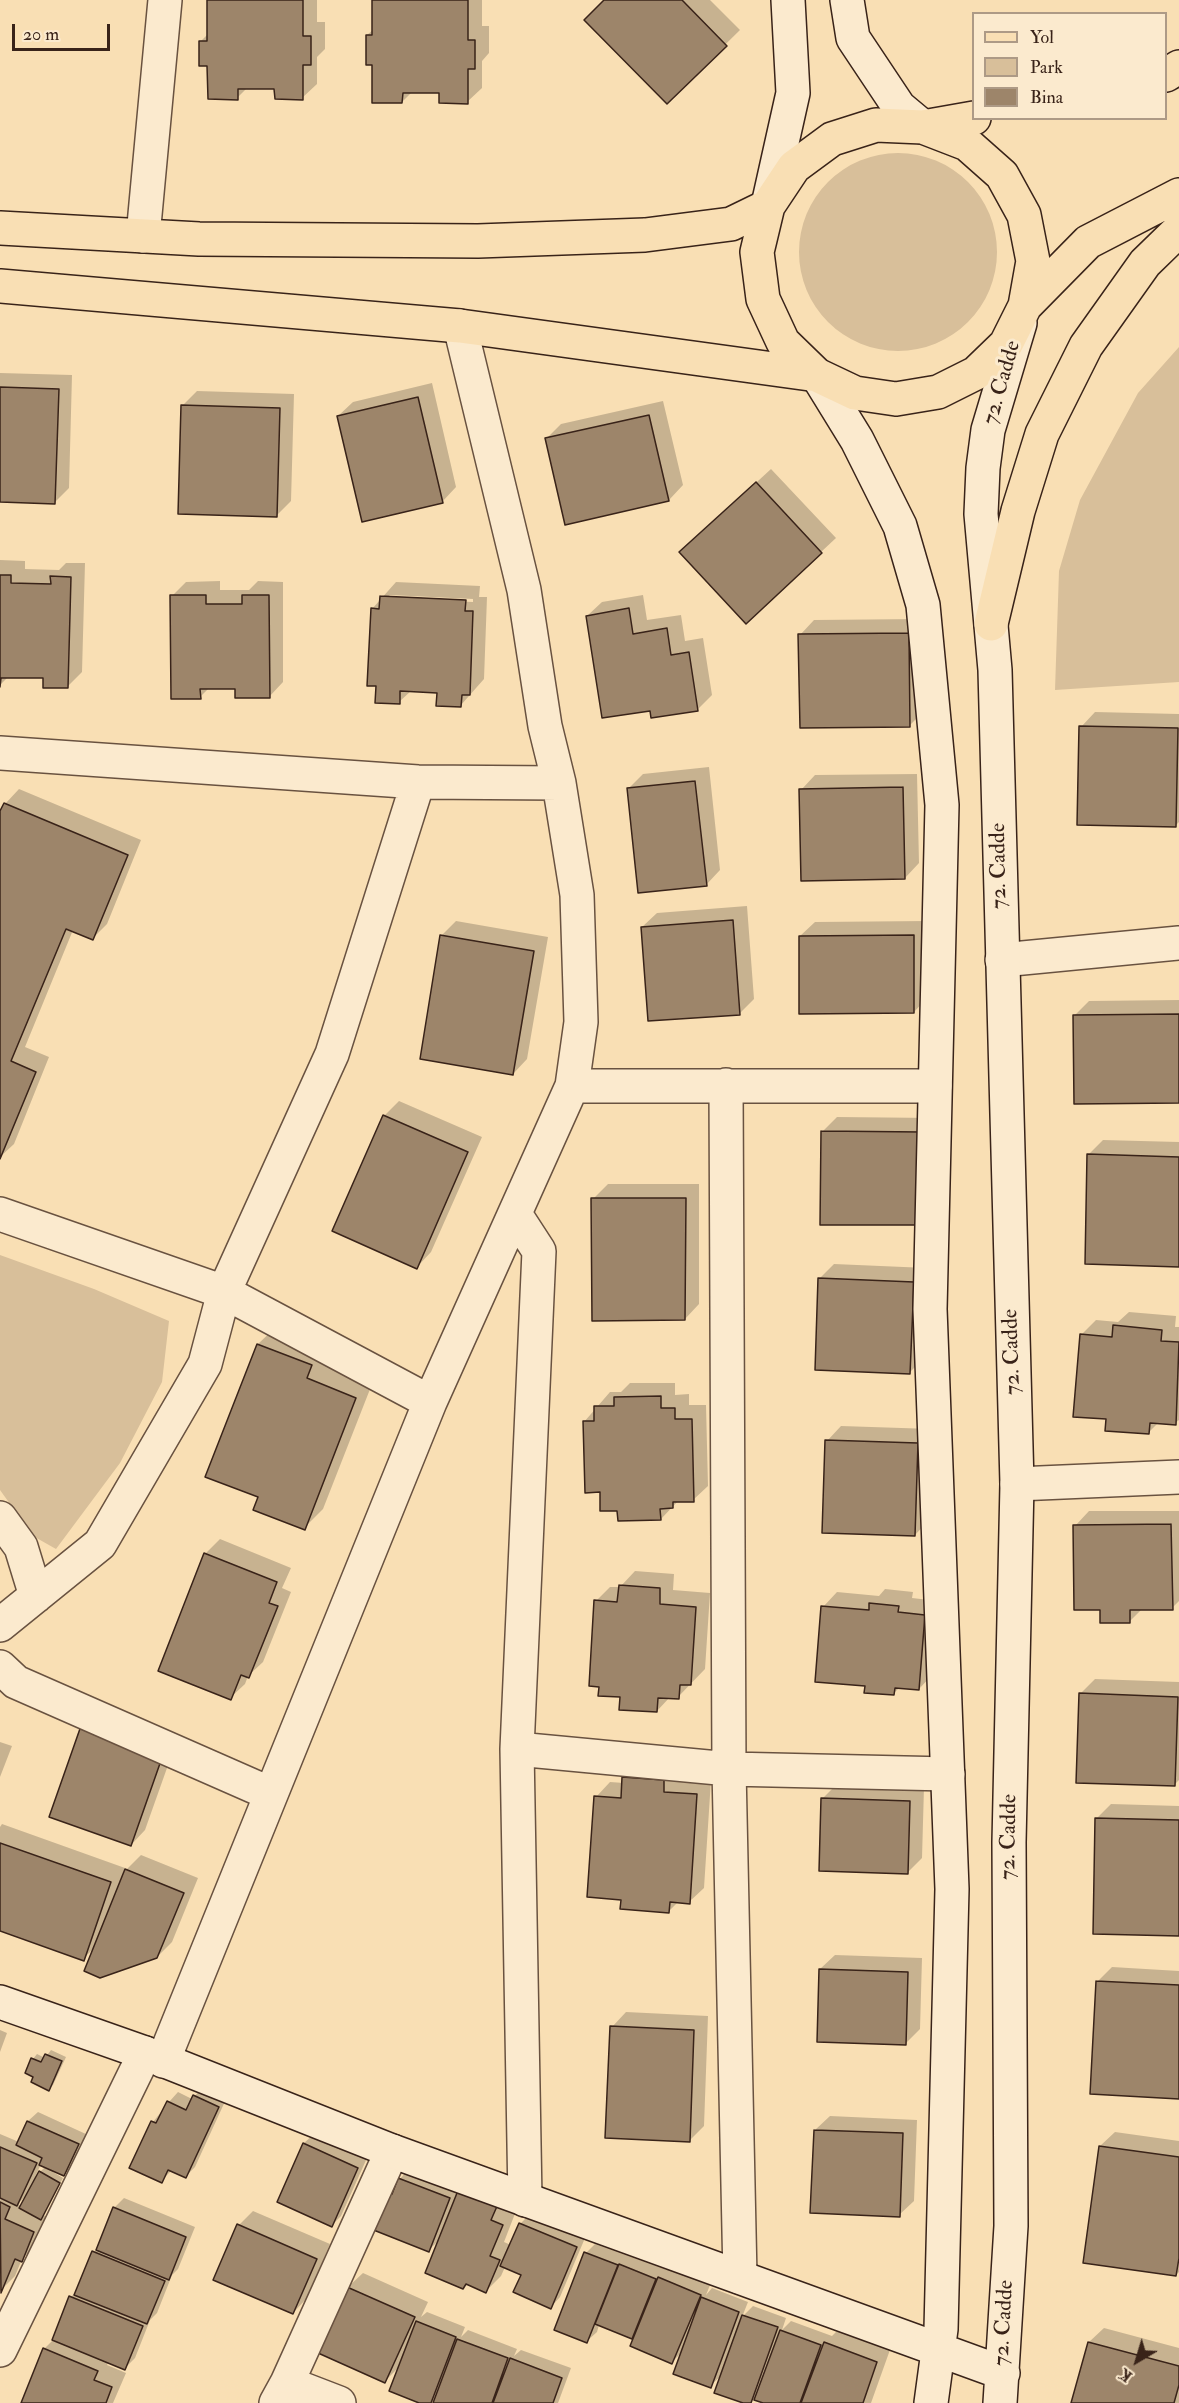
<!DOCTYPE html>
<html>
<head>
<meta charset="utf-8">
<style>
	body { margin:0 }
	#map { position:relative; width:1179px; height:2403px; overflow:hidden; background:#f9dfb4; font-family:"IM FELL Double Pica",serif }
	canvas { display:block }
	.legend { position:absolute; left:972px; top:12px; width:195px; height:108px; box-sizing:border-box; background:#fbeace; border:2px solid #ad9a86; margin:0; padding:8px 10px; list-style:none; font-size:18px; color:#392319 }
	.legend li { display:flex; align-items:center; gap:12px; height:30px }
	.legend b { width:30px; border:2px solid #ad9a86 }
	.north { position:absolute; left:1107px; top:2331px; width:60px; height:60px; -webkit-text-stroke:4px #fbeace; paint-order:stroke; rotate:218deg; font-size:16px; font-weight:700; line-height:24px; text-align:center; color:#392319 }
	.north::after { content:''; display:block; margin:auto; width:21px; height:27px; background:#392319; clip-path:polygon(50% 0,100% 100%,50% 72%,0 100%) }
	.scale { position:absolute; left:12px; top:24px; width:98px; height:27px; box-sizing:border-box; border:3px solid #392319; border-top:0; padding-left:8px; font-size:18px; line-height:21px; white-space:nowrap; color:#392319; -webkit-text-stroke:4px #fbeace; paint-order:stroke }
</style>
</head>
<body>
<div id="map">
<canvas width="1179" height="2403"></canvas>
<ul class="legend">
<li><b style="height:8px;background:#f9dfb4"></b>Yol</li>
<li><b style="height:16px;background:#d8bf9a"></b>Park</li>
<li><b style="height:16px;background:#9d856a"></b>Bina</li>
</ul>
<div class="north">K</div>
<div class="scale">20 m</div>
</div>
<script>
const g = document.querySelector('canvas').getContext('2d');
g.lineJoin = 'round';
function fill(path, color) { g.fillStyle = color; g.fill(path, 'evenodd'); }
const poly = rows => new Path2D(rows.map(r => 'M' + r).join(''));
function stroke(path, color, width, dash) { g.strokeStyle = color; g.lineWidth = width; g.lineCap = dash ? 'butt' : 'round'; g.setLineDash(dash || []); g.stroke(path); }
function write(font, color, halo, rows, align = 'center') {
  g.font = font + ' "IM FELL Double Pica",serif'; g.lineWidth = 6; g.setLineDash([]); g.textBaseline = 'middle'; g.strokeStyle = halo; g.fillStyle = color; for (const [text, x, y, turn = 0] of rows) {
    g.save(); g.translate(x, y); g.rotate((+turn || 0) * Math.PI / 180); g.textAlign = isNaN(turn) ? turn : align; if (halo) g.strokeText(text, 0, 0); g.fillText(text, 0, 0); g.restore();
  }
}
const green = poly([
	'799 252a99 99 0 1 1 198 0a99 99 0 1 1-198 0Z',
	[1179,347,1179,682,1055,690,1059,571,1080,500,1138,393],
	[0,1255,94,1289,169,1321,162,1382,120,1463,56,1549,33,1536,0,1490]
]);
const shadow = poly([
	[209,0,317,0,317,22,325,22,325,49,317,57,317,84,302,98,276,88,248,87,237,98,209,65,201,41,209,33],
	[374,0,482,0,482,26,489,26,489,53,482,61,482,88,467,102,440,91,413,91,402,102,373,64,367,35,374,29],
	[606,0,710,0,740,30,667,102],
	[0,373,72,375,69,488,54,503,0,501],
	[432,383,456,487,442,502,338,416,353,402],
	[197,391,294,394,291,501,276,516,183,405],
	[663,401,683,485,669,500,547,438,561,424],
	[771,469,836,538,821,552,696,538],
	[0,560,25,561,25,569,59,570,66,563,85,563,82,672,67,687,44,677,9,676,0,685],
	[220,581,220,590,249,590,258,581,283,582,283,682,269,697,236,687,210,687,200,697,172,596,186,582],
	[396,582,480,586,479,597,487,597,484,679,461,705,439,691,412,690,399,702,372,609],
	[390,595,473,599,473,602,387,598],
	[643,595,647,620,681,615,685,641,703,638,712,695,698,709,651,709,587,616,602,602],
	[922,619,924,711,910,725,800,635,814,620],
	[1095,712,1179,714,1179,822,1175,826,1081,727],
	[709,767,720,870,706,885,629,788,643,774],
	[917,774,919,863,905,878,801,790,815,775],
	[19,789,141,840,107,924,93,938,73,930,25,1047,49,1057,14,1144,0,1157,0,815,5,804],
	[747,906,754,999,740,1013,642,927,657,913],
	[456,921,548,937,527,1059,513,1074,442,935],
	[928,921,928,997,914,1012,800,936,815,922],
	[1179,1000,1179,1101,1075,1015,1089,1001],
	[399,1101,482,1137,431,1252,417,1267,334,1230,385,1115],
	[837,1117,935,1118,920,1224,823,1131],
	[1103,1140,1179,1142,1179,1265,1088,1155],
	[608,1184,699,1184,699,1304,685,1319,593,1199],
	[834,1264,927,1268,924,1358,909,1373,820,1278],
	[1129,1312,1176,1316,1175,1327,1179,1327,1179,1420,1175,1423,1159,1422,1148,1433,1107,1418,1081,1335,1096,1320,1118,1322],
	[277,1326,374,1379,323,1509,304,1528,259,1497,258,1344],
	[630,1383,675,1383,675,1395,689,1394,689,1405,706,1405,708,1486,693,1500,679,1500,661,1519,618,1509,601,1491,584,1422,610,1392,621,1392],
	[841,1426,932,1429,929,1520,915,1535,827,1441],
	[1089,1511,1179,1511,1179,1601,1172,1608,1143,1608,1129,1622,1102,1609,1075,1526],
	[220,1539,291,1568,282,1588,291,1592,263,1662,248,1676,245,1684,230,1698,205,1554],
	[635,1571,674,1574,673,1590,710,1593,705,1669,678,1697,670,1697,657,1711,621,1696,596,1601,610,1587,620,1587],
	[885,1589,913,1592,912,1598,938,1601,933,1674,919,1689,900,1687,894,1693,866,1685,823,1607,837,1592,879,1596],
	[1095,1679,1179,1682,1179,1780,1174,1785,1080,1694],
	[178,1737,145,1830,131,1845,51,1816],
	[0,1742,12,1746,0,1777],
	[638,1763,711,1780,704,1888,689,1902,679,1901,669,1911,623,1898,596,1797,610,1782,624,1783,624,1778],
	[837,1784,924,1787,922,1858,907,1873,823,1798],
	[1111,1804,1179,1806,1179,1934,1096,1819],
	[2,1824,125,1868,123,1873,141,1855,198,1878,172,1942,157,1957,95,1947,83,1959,0,1930,0,1827],
	[835,1955,922,1958,920,2029,905,2044,820,1969],
	[1112,1967,1179,1971,1179,2098,1097,1982],
	[626,2012,708,2016,704,2126,689,2141,612,2027],
	[0,2030,7,2033,0,2052],
	[51,2050,66,2057,53,2085,49,2089,33,2059,37,2054,45,2058],
	[204,2086,227,2097,195,2167,185,2177,172,2170,161,2181,131,2167,153,2122,169,2102,178,2092,192,2099],
	[38,2112,88,2135,74,2165,64,2175,54,2170,53,2172,63,2178,43,2215,48,2217,36,2245,22,2259,15,2276,0,2291,0,2134,19,2142,28,2121],
	[41,2164,46,2166,35,2177],
	[27,2194,22,2206,19,2205,20,2202],
	[830,2116,917,2120,914,2201,899,2215,815,2130],
	[1115,2132,1179,2141,1179,2272,1176,2275,1100,2146],
	[314,2134,367,2158,341,2216,331,2226,279,2201,304,2143],
	[409,2169,458,2188,456,2194,475,2175,516,2211,504,2242,511,2245,520,2224,530,2214,585,2238,560,2297,551,2307,523,2274,505,2267,501,2276,486,2291,467,2283,463,2287,441,2238,429,2250,387,2193],
	[124,2198,195,2227,178,2269,172,2275,157,2313,150,2320,135,2358,125,2368,109,2361,107,2365,126,2373,113,2403,22,2403,44,2349,53,2340,71,2297,78,2290,114,2208],
	[253,2211,330,2244,307,2298,293,2313,239,2225],
	[595,2244,667,2270,669,2268,710,2285,706,2295,712,2288,748,2302,742,2317,753,2306,786,2318,782,2330,791,2321,832,2336,840,2328,891,2347,871,2403,768,2403,755,2398,748,2403,723,2374,710,2386,682,2352,672,2362,635,2339,599,2325,597,2332,587,2341,586,2253],
	[363,2273,428,2302,421,2317,427,2312,465,2327,461,2337,468,2330,517,2349,514,2356,521,2350,571,2368,558,2403,435,2403,437,2397,431,2403,423,2403,400,2366,385,2381,348,2287],
	[1104,2328,1179,2348,1179,2403,1073,2403,1089,2342]
]);
const building = poly([
	[207,0,303,0,303,36,311,36,311,65,303,65,303,100,275,99,274,89,238,89,238,100,208,99,207,66,199,66,199,41,207,41,207,0],
	[372,0,468,0,468,40,475,40,475,69,468,69,468,104,439,103,439,93,403,93,402,103,372,103,372,65,366,65,366,35,372,35,372,0],
	[604,0,682,0,727,46,667,104,584,20,604,0],
	[0,387,59,389,55,504,0,502,0,387],
	[418,397,443,503,362,522,337,416,418,397],
	[181,405,280,408,277,517,178,514,181,405],
	[649,415,669,501,565,525,545,438,649,415],
	[756,482,822,553,746,624,679,552,756,482],
	[0,575,11,575,11,583,51,584,50,576,71,577,68,688,43,688,43,678,1,678,0,687,0,575],
	[170,595,206,595,206,604,242,604,242,595,269,595,270,698,235,698,235,689,200,689,201,699,171,699,170,595],
	[380,596,466,600,465,611,473,611,470,695,462,695,461,707,436,706,437,693,400,691,400,704,375,703,376,686,367,686,371,608,379,609,380,596],
	[629,608,633,634,667,628,671,655,689,652,698,711,651,718,650,711,602,718,586,616,629,608],
	[909,633,910,727,800,728,798,634,909,633],
	[1079,726,1178,728,1176,827,1077,825,1079,726],
	[695,781,707,886,638,893,627,788,695,781],
	[903,787,905,879,801,881,799,789,903,787],
	[4,803,128,855,93,940,66,929,11,1061,36,1072,0,1159,0,811,4,803],
	[733,920,740,1015,648,1021,641,927,733,920],
	[440,935,534,951,513,1075,420,1059,440,935],
	[914,935,914,1013,799,1014,799,936,914,935],
	[1179,1014,1179,1103,1074,1104,1073,1015,1179,1014],
	[383,1115,468,1152,417,1269,332,1231,383,1115],
	[821,1131,922,1132,921,1225,820,1225,821,1131],
	[1087,1154,1179,1157,1179,1267,1085,1264,1087,1154],
	[591,1198,686,1198,685,1320,592,1321,591,1198],
	[818,1278,914,1282,910,1374,815,1370,818,1278],
	[1113,1325,1162,1330,1161,1341,1179,1342,1176,1425,1150,1423,1149,1434,1105,1431,1106,1419,1073,1417,1080,1334,1112,1337,1113,1325],
	[257,1344,312,1365,307,1378,356,1398,305,1530,253,1510,258,1497,205,1477,257,1344],
	[661,1396,661,1408,675,1408,675,1419,692,1419,694,1502,673,1502,673,1508,660,1509,661,1520,618,1521,617,1511,600,1511,600,1492,585,1493,583,1421,594,1421,594,1406,614,1406,614,1397,661,1396],
	[825,1440,918,1443,915,1536,822,1533,825,1440],
	[1171,1524,1173,1610,1130,1610,1130,1623,1100,1623,1100,1610,1074,1610,1073,1525,1171,1524],
	[204,1553,277,1582,269,1603,278,1606,249,1678,241,1675,231,1700,158,1671,204,1553],
	[619,1585,660,1588,660,1604,696,1607,691,1685,680,1685,679,1699,658,1698,657,1712,619,1710,620,1697,598,1696,599,1687,589,1686,594,1600,617,1602,619,1585],
	[869,1603,899,1606,898,1612,925,1615,919,1690,895,1688,894,1695,864,1693,865,1686,815,1682,821,1606,869,1610,869,1603],
	[1079,1693,1178,1697,1175,1786,1076,1783,1079,1693],
	[82,1723,164,1752,131,1846,49,1817,82,1723],
	[622,1777,664,1780,664,1792,697,1794,690,1904,670,1902,669,1913,620,1909,621,1900,587,1897,594,1796,621,1798,622,1777],
	[821,1798,910,1801,908,1874,819,1871,821,1798],
	[1095,1818,1179,1820,1179,1936,1093,1934,1095,1818],
	[0,1843,111,1882,84,1961,0,1931,0,1843],
	[125,1869,184,1893,157,1958,100,1978,84,1971,125,1869],
	[819,1969,908,1972,906,2045,817,2042,819,1969],
	[1096,1981,1179,1985,1179,2099,1090,2094,1096,1981],
	[610,2026,694,2030,690,2142,605,2138,610,2026],
	[45,2054,62,2061,49,2091,31,2082,33,2077,25,2073,31,2058,41,2062,45,2054],
	[193,2095,219,2107,186,2178,168,2170,162,2183,129,2168,151,2121,156,2123,167,2101,186,2110,193,2095],
	[27,2121,79,2144,64,2176,39,2165,42,2158,16,2145,27,2121],
	[814,2130,903,2133,900,2217,810,2213,814,2130],
	[303,2143,358,2168,332,2227,277,2202,303,2143],
	[1099,2146,1179,2157,1179,2258,1176,2276,1083,2263,1099,2146],
	[0,2147,37,2163,17,2206,0,2198,0,2147],
	[39,2171,60,2183,41,2220,19,2208,39,2171],
	[398,2178,450,2198,429,2252,371,2229,385,2192,392,2194,398,2178],
	[459,2188,498,2204,491,2220,503,2225,490,2256,500,2260,486,2293,466,2284,463,2289,425,2273,459,2188],
	[0,2202,10,2207,5,2219,34,2232,22,2262,15,2259,1,2293,0,2202],
	[113,2207,186,2237,169,2280,96,2250,113,2207],
	[519,2223,577,2247,551,2309,513,2292,521,2275,500,2266,519,2223],
	[237,2224,317,2259,293,2314,213,2280,237,2224],
	[92,2251,165,2281,147,2324,74,2295,92,2251],
	[584,2252,618,2265,587,2343,554,2330,584,2252],
	[619,2264,656,2279,632,2339,595,2324,619,2264],
	[658,2277,701,2295,672,2364,630,2346,658,2277],
	[347,2287,415,2317,385,2383,318,2353,347,2287],
	[69,2296,143,2326,125,2370,52,2340,69,2296],
	[701,2297,739,2312,711,2388,673,2374,701,2297],
	[742,2315,778,2327,751,2403,743,2403,714,2393,742,2315],
	[416,2321,456,2337,431,2403,419,2403,389,2391,416,2321],
	[780,2330,821,2345,800,2403,763,2403,754,2400,780,2330],
	[457,2339,508,2358,492,2403,433,2403,457,2339],
	[824,2342,877,2362,863,2403,801,2403,824,2342],
	[1088,2342,1179,2366,1179,2385,1174,2403,1071,2403,1088,2342],
	[43,2348,98,2371,94,2380,112,2387,106,2403,21,2403,43,2348],
	[510,2358,562,2378,553,2403,493,2403,510,2358]
]);
const street = poly([
	[143,236,165,0],
	[0,753,418,782,559,783],
	[1002,960,1179,943],
	[726,1085,729,1769,740,2277],
	[572,1086,935,1086],
	[0,1214,224,1292,430,1402],
	[515,1214,539,1251,517,1749,525,2200],
	[1017,1484,1179,1477],
	[0,1518,21,1547,36,1596],
	[0,1625,100,1544,205,1364,224,1292,332,1054,418,782],
	[0,1667,16,1682,271,1794],
	[517,1749,729,1769,948,1774],
	[163,2061,430,1402,572,1086,581,1022,577,895,559,783,545,726,524,590,460,326],
	[0,2350,145,2053],
	[287,2383,339,2403],
	[276,2403,287,2383,392,2151]
]);
const secondary = poly([
	[847,0,853,38,899,107,923,127],
	[768,205,793,93,788,0],
	[817,375,857,440,900,526,923,605,942,805,930,1309,952,1889,941,2329,931,2403],
	[0,2002,145,2053,392,2151,1003,2373],
	[1000,2403,1011,2226,1009,1842,1017,1484,995,670,981,514,983,468,988,430,1020,323]
]);
const primary = poly([
	[1166,75,1179,67],
	[923,127,974,118],
	[0,228,199,239,478,241,645,235,731,224,768,206,794,167,832,139,876,125,923,127,967,144,1002,175,1024,215,1033,261,1025,306,1006,344,976,373,938,392,896,399,855,393,817,375,783,342,763,299,757,252,768,206],
	[0,286,460,326,817,375],
	[1025,306,1088,242,1179,195],
	[991,624,1018,511,1042,434,1086,346,1145,263,1179,230]
]);
const streetNames = [
	["72. Cadde",1003,383,-74],
	["72. Cadde",1000,866,-91],
	["72. Cadde",1013,1352,-92],
	["72. Cadde",1010,1837,-89],
	["72. Cadde",1005,2323,-87]
];
fill(green, '#d8bf9a');
fill(shadow, '#0003');
fill(building, '#9d856a');
stroke(building, '#392319', 1.5);
stroke(street, '#695240', 36);
stroke(secondary, '#392319', 36);
stroke(primary, '#392319', 36);
stroke(street, '#fbeace', 33);
stroke(secondary, '#fbeace', 33);
stroke(primary, '#f9dfb4', 33);
write('22px', '#392319', '#fbeace', streetNames);
</script>
</body>
</html>
